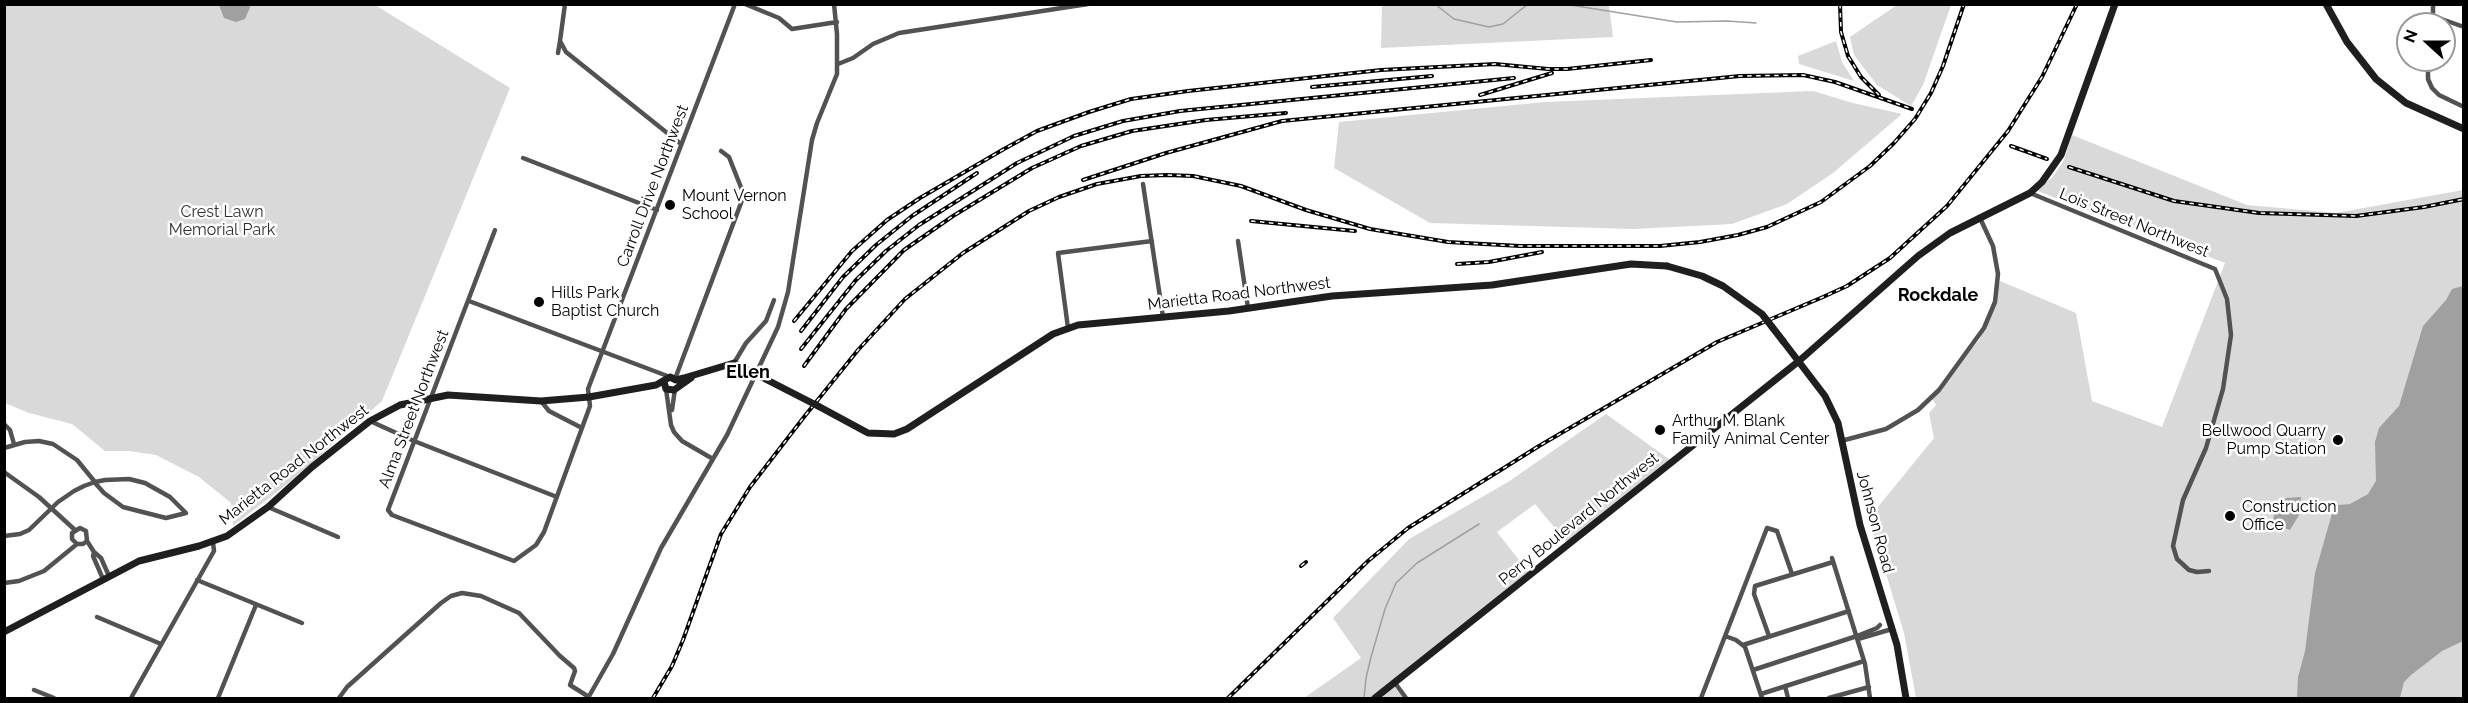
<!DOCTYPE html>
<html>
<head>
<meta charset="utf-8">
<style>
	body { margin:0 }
	#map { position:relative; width:2468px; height:703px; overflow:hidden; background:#fff; font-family:Raleway,sans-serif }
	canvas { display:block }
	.frame { position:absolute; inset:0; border:6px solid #000; pointer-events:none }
	.north { position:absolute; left:2396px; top:12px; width:60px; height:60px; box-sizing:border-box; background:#fff; border:2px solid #999; border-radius:50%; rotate:291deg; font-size:16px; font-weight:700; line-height:24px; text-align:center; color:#000 }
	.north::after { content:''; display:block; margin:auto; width:21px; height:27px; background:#000; clip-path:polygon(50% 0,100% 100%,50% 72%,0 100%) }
</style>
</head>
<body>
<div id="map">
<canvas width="2468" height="703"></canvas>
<div class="frame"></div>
<div class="north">N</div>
</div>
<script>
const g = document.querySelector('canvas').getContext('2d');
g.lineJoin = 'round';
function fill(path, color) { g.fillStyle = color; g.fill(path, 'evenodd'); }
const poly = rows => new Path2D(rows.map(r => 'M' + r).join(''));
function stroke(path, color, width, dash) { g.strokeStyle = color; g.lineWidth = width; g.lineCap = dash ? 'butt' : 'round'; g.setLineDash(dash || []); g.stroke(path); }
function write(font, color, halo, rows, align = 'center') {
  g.font = font + ' Raleway,sans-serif'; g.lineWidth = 5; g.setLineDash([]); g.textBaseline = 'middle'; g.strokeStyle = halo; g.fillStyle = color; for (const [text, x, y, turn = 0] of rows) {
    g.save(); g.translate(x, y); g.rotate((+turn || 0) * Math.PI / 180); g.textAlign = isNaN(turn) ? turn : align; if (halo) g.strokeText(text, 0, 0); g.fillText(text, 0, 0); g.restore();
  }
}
const green = poly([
	[1382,4,1609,6,1613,37,1381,48],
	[4,5,375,5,510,88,382,401,291,481,233,526,231,503,199,477,156,455,129,451,105,451,72,424,29,413,5,403],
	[1897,5,1951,5,1923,85,1911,106,1877,85,1854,55,1850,37],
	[1836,41,1842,62,1854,81,1799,64,1798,56],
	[1813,91,1853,103,1902,114,1833,173,1787,204,1732,224,1634,229,1430,223,1334,168,1339,122,1545,102],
	[2072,135,2247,205,2336,213,2463,190,2463,698,1916,698,1904,633,1869,518,1934,438,1929,413,1936,405,1931,397,1980,339,2000,281,2076,313,2092,401,2162,427,2225,263,2035,190,2052,178,2064,160],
	[1606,414,1673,462,1568,544,1535,504,1497,532,1530,574,1394,687,1404,698,1304,698,1361,658,1333,618,1409,539,1508,482]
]);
const water = poly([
	[219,5,251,5,245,19,236,22,224,18],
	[2463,286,2463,641,2442,651,2411,675,2404,682,2400,698,2297,698,2298,677,2305,651,2315,573,2333,510,2338,505,2350,504,2368,494,2376,481,2375,442,2379,428,2399,406,2423,326,2446,300,2452,289],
	[2301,497,2299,515,2290,530,2279,526,2273,521,2275,509,2286,498]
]);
const stream = poly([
	[1435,4,1454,19,1489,27,1503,24,1528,4],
	[1564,4,1677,22,1727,21,1756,23],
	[1364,698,1366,678,1371,657,1385,609,1396,583,1417,563,1479,524]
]);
const street = poly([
	[565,4,560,41,566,52,681,144],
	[745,4,779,18,792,29,837,22],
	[2433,4,2433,24],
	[2433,16,2464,27],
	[558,53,560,41],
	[2428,60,2428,79,2432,88,2439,95,2464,107],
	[838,64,853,58,873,44,899,33,1088,4],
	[523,158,657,210],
	[1143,184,1163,317],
	[2030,193,2215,269,2227,299,2231,335,2223,389,2206,448,2183,500,2173,546,2177,559,2189,570,2197,572,2209,571],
	[495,230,388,510,392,515,514,561,536,545,544,532,590,406,588,389,735,4],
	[1238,241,1248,308],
	[469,301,670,377],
	[1068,328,1058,253,1152,241],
	[734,363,746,343,766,321,774,300],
	[675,379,744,195,729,157,721,151],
	[666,389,671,425,674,432,682,441,713,459],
	[541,401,549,411,582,428],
	[672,410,675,389],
	[370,421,414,441,557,497],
	[4,424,10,430,14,444],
	[1841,441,1886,429,1918,410,1939,390,1984,328,1995,302,1998,274,1993,246,1980,218],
	[4,448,25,442,39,441,53,444,77,460,95,482,96,484,104,493,123,507,166,518,186,513,170,497,145,483,129,479,105,480,95,482,84,486,74,491,58,502,29,530,20,534,4,536],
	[4,472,39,497,75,530],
	[268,507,338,537],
	[87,541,83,544,77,544,72,539,72,533,80,528,86,531,87,541,94,552],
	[1832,558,1865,664,1870,698],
	[103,579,93,556,94,552,101,558,109,576],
	[197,580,302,623],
	[4,583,19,581,44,571,77,544],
	[97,617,161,644],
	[1725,636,1736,640,1745,647,1762,698],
	[1769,636,1754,594,1755,586,1833,562],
	[1858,639,1892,629],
	[1743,645,1849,611],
	[1753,670,1857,636,1877,628,1880,625],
	[1395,683,1406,698],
	[1785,686,1788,698],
	[34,690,54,698],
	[1761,694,1864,661],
	[131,698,214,551,213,542],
	[218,698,256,605],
	[339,698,347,687,441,603,451,596,462,593,481,596,519,613,560,656,574,668,575,671,570,685,589,697],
	[588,698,613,654,661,548,727,435,778,327,788,292,812,140,817,123,837,74,837,34,834,4],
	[1701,698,1767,528,1777,531,1792,574],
	[1829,698,1869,687]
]);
const secondary = poly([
	[2326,4,2347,42,2376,79,2406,103,2464,129],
	[1783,341,1825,396,1838,423,1860,525,1897,645,1906,698],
	[664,382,666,389,674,390,691,378],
	[818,406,868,433,894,434,907,429,1053,334,1078,325,1229,311,1332,296,1492,285,1631,264,1667,266],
	[4,632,139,561,199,546,227,536,268,507,312,467,370,421,400,405,448,395,541,401,589,397,656,385,670,377,676,380,684,378,734,363,738,365],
	[1375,698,1799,361,1918,256,1950,233,2030,193,2042,182,2061,155,2115,4]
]);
const rail = poly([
	[1840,4,1841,32,1848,56,1861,77,1879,95],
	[1312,87,1432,76],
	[1480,95,1552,73],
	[2011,146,2047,159],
	[2069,167,2174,201,2259,213,2356,216,2424,207,2464,199],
	[1083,180,1166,153,1282,121,1740,76,1803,75,1835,82,1912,109],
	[1251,221,1355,231],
	[1457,264,1489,262,1542,252],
	[794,321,852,251,887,220,920,198,1004,149,1037,131,1089,112,1131,99,1188,91,1381,70,1495,64,1548,69,1567,69,1651,60],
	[801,331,843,277,876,245,912,216,977,173],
	[801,349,856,280,886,251,919,225,1017,163,1074,136,1123,121,1180,111,1514,78],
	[804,366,846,309,904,250,953,216,1032,168,1081,146,1132,131,1206,120,1286,113],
	[1301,566,1306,562],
	[653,698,672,666,683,640,721,534,750,487,804,417,858,350,905,299,963,253,1029,211,1059,197,1097,184,1141,176,1167,175,1193,176,1241,186,1306,210,1370,229,1448,242,1520,246,1660,246,1700,242,1738,235,1767,227,1821,202,1870,166,1894,143,1915,119,1931,93,1943,66,1964,4],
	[1228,698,1368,561,1408,528,1539,446,1717,342,1823,297,1847,286,1890,258,1947,206,2008,131,2042,77,2077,4]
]);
const secondaryBridge = poly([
	[1667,266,1702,276,1723,286,1762,314,1783,341],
	[738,365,818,406]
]);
const markers = [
	[670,205,6,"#000"],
	[539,302,6,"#000"],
	[1660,430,6,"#000"],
	[2338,440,6,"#000"],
	[2230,516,6,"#000"]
];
const streetNames = [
	["Carroll Drive Northwest",653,186,-69],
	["Lois Street Northwest",2134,223,22],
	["Marietta Road Northwest",1239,294,-7],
	["Alma Street Northwest",414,409,-69],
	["Marietta Road Northwest",294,465,-38],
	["Perry Boulevard Northwest",1579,519,-39],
	["Johnson Road",1875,522,75]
];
const poiNames = [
	["Mount Vernon",682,196],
	["School",682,214],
	["Hills Park",551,293],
	["Baptist Church",551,311],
	["Arthur M. Blank",1672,421],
	["Family Animal Center",1672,439],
	["Bellwood Quarry",2326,431,"right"],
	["Pump Station",2326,449,"right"],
	["Construction",2242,507],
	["Office",2242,525]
];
const parkNames = [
	["Crest Lawn",222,212],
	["Memorial Park",222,230]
];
const neighbourhoodNames = [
	["Rockdale",1938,296],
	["Ellen",748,373]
];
fill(green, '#d9d9d9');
fill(water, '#a0a0a0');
stroke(stream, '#a0a0a0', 1.5);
stroke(street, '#525252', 4.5);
stroke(secondary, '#1f1f1f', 7);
stroke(rail, '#000', 4);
stroke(rail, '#fff', 1.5, [4.5]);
stroke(secondaryBridge, '#1f1f1f', 7);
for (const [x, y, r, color] of markers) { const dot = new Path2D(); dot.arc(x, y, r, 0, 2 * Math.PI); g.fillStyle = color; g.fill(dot); stroke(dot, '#fff', 2); }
write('16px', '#000', '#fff', streetNames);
write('16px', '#000', '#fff', poiNames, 'left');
write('16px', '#303030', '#fff', parkNames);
write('bold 18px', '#000', '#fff', neighbourhoodNames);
</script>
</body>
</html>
